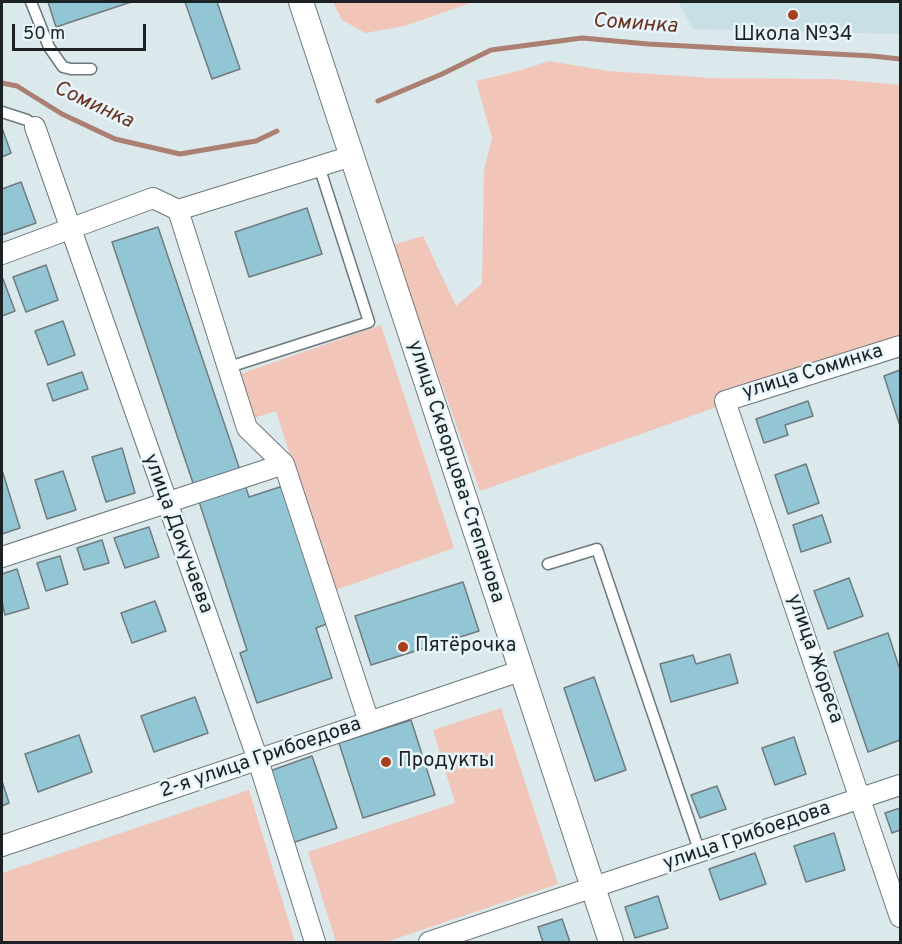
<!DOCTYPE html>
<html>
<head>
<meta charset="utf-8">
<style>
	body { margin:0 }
	#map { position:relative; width:902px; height:944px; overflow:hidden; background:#dbe8ec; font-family:Overpass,sans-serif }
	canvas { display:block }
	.frame { position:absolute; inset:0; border:3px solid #1c2123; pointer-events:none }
	.scale { position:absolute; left:12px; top:24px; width:134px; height:27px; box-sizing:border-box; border:3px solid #1c2123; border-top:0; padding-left:8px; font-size:18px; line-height:21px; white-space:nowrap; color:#1c2123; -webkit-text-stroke:4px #e8f5fa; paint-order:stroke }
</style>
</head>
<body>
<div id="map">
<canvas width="902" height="944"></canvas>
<div class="frame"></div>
<div class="scale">50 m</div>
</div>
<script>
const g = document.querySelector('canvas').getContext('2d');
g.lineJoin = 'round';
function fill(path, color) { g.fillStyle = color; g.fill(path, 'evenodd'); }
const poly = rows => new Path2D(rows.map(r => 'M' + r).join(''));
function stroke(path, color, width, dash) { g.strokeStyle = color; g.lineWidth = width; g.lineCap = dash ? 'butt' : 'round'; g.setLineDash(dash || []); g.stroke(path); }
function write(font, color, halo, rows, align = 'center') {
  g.font = font + ' Overpass,sans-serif'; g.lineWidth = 5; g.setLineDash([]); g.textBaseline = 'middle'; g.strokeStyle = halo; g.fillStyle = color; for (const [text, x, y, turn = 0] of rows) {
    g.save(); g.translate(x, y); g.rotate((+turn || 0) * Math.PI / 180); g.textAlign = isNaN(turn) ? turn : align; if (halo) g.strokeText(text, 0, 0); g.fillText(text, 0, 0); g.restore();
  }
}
const built = poly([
	[678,2,900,2,900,34,693,29]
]);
const green = poly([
	[333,2,473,2,405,26,365,33,342,20],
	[549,61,608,71,711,78,832,79,900,85,900,342,480,491,392,245,423,236,456,306,482,284,484,171,492,138,476,81,518,71],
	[381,325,454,548,333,591,276,411,251,419,237,375],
	[501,708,558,884,386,942,336,942,308,852,455,803,433,730],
	[249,790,295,942,2,942,2,873]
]);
const stream = poly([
	[2,83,17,86,62,114,115,139,180,154,256,141,277,131],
	[378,101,442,74,491,50,582,38,648,44,872,56,900,59]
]);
const building = poly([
	[48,2,131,2,56,27,48,2],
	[185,2,217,2,240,69,212,79,185,2],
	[2,128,11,153,2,157,2,128],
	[21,182,36,223,2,235,2,189,21,182],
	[307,208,322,254,249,277,235,232,307,208],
	[158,227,249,497,286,485,330,623,316,628,332,678,257,703,240,653,247,650,196,492,112,242,158,227],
	[46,265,58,300,26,312,13,277,46,265],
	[3,279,15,311,2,316,2,280,3,279],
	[63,321,75,355,48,365,35,331,63,321],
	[900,370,900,426,884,376,900,370],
	[82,372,88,389,53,401,47,384,82,372],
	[808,401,813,416,785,425,788,435,764,443,756,419,808,401],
	[122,448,135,493,106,502,92,457,122,448],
	[806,464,819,503,788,514,775,475,806,464],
	[2,470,20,528,2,534,2,470],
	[63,471,76,510,47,519,35,480,63,471],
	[822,515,831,542,801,552,793,525,822,515],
	[149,527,159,557,125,568,114,538,149,527],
	[102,540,109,563,84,570,77,548,102,540],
	[60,556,68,584,46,591,37,563,60,556],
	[17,569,29,608,5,615,2,602,2,574,17,569],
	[849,578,863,616,828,629,814,591,849,578],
	[463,582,479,631,371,665,355,616,463,582],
	[155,601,166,631,132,643,121,613,155,601],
	[888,633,900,670,900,740,868,752,834,652,888,633],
	[730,654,738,683,671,702,660,664,693,655,696,664,730,654],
	[594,677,626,770,595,781,564,688,594,677],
	[195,697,208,733,154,752,141,716,195,697],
	[411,720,435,795,363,818,339,743,411,720],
	[79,735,92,772,38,792,25,754,79,735],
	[794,737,806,774,775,785,762,748,794,737],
	[312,756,337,828,292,843,267,772,312,756],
	[2,781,9,803,2,806,2,781],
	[717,786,726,809,700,818,691,795,717,786],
	[900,808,900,830,892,833,885,813,900,808],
	[834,833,845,870,806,882,794,846,834,833],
	[755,853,766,884,720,900,709,869,755,853],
	[658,896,668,928,635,938,625,907,658,896],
	[562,919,570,942,543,942,538,927,562,919]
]);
const service = poly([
	[31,2,49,47,63,67,71,69,91,69],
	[2,112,27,120,35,127],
	[226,368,369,322,319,166],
	[548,564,597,549,700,853]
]);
const minor = poly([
	[35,127,258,760,315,942],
	[178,210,247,428,284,464,369,722],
	[2,254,153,198,178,210,352,156],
	[900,346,725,401,900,917],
	[2,557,284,464],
	[2,846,520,671],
	[429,942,900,785]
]);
const tertiary = poly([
	[301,2,611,942]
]);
const markers = [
	[793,15,6,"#a7401b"],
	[403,647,6,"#a7401b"],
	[386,762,6,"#a7401b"]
];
const poiNames = [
	["Школа №34",793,36,"center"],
	["Пятёрочка",415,647],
	["Продукты",398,762]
];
const streetNames = [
	["улица Соминка",813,373,-17],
	["улица Скворцова-Степанова",455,472,72],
	["улица Докучаева",177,534,70],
	["улица Жореса",814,659,71],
	["2-я улица Грибоедова",261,759,-19],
	["улица Грибоедова",747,837,-19]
];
const waterNames = [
	["Соминка",635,25,4],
	["Соминка",93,106,25]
];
fill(built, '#c9dfe6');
fill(green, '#f1c6b8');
stroke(stream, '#ab8072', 5);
fill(building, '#93c6d5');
stroke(building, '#6f7b7e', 1.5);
stroke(service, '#6d797d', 13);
stroke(minor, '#6d797d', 22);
stroke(tertiary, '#6d797d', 26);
stroke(service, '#fff', 10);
stroke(minor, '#fff', 20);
stroke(tertiary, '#fff', 24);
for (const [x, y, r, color] of markers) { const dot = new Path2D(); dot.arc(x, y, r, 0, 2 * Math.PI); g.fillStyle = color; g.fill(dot); stroke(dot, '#e8f5fa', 2); }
write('20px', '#1c2123', '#e8f5fa', poiNames, 'left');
write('20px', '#1c2123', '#e8f5fa', streetNames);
write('italic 21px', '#6b321f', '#e8f5fa', waterNames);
</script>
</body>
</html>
